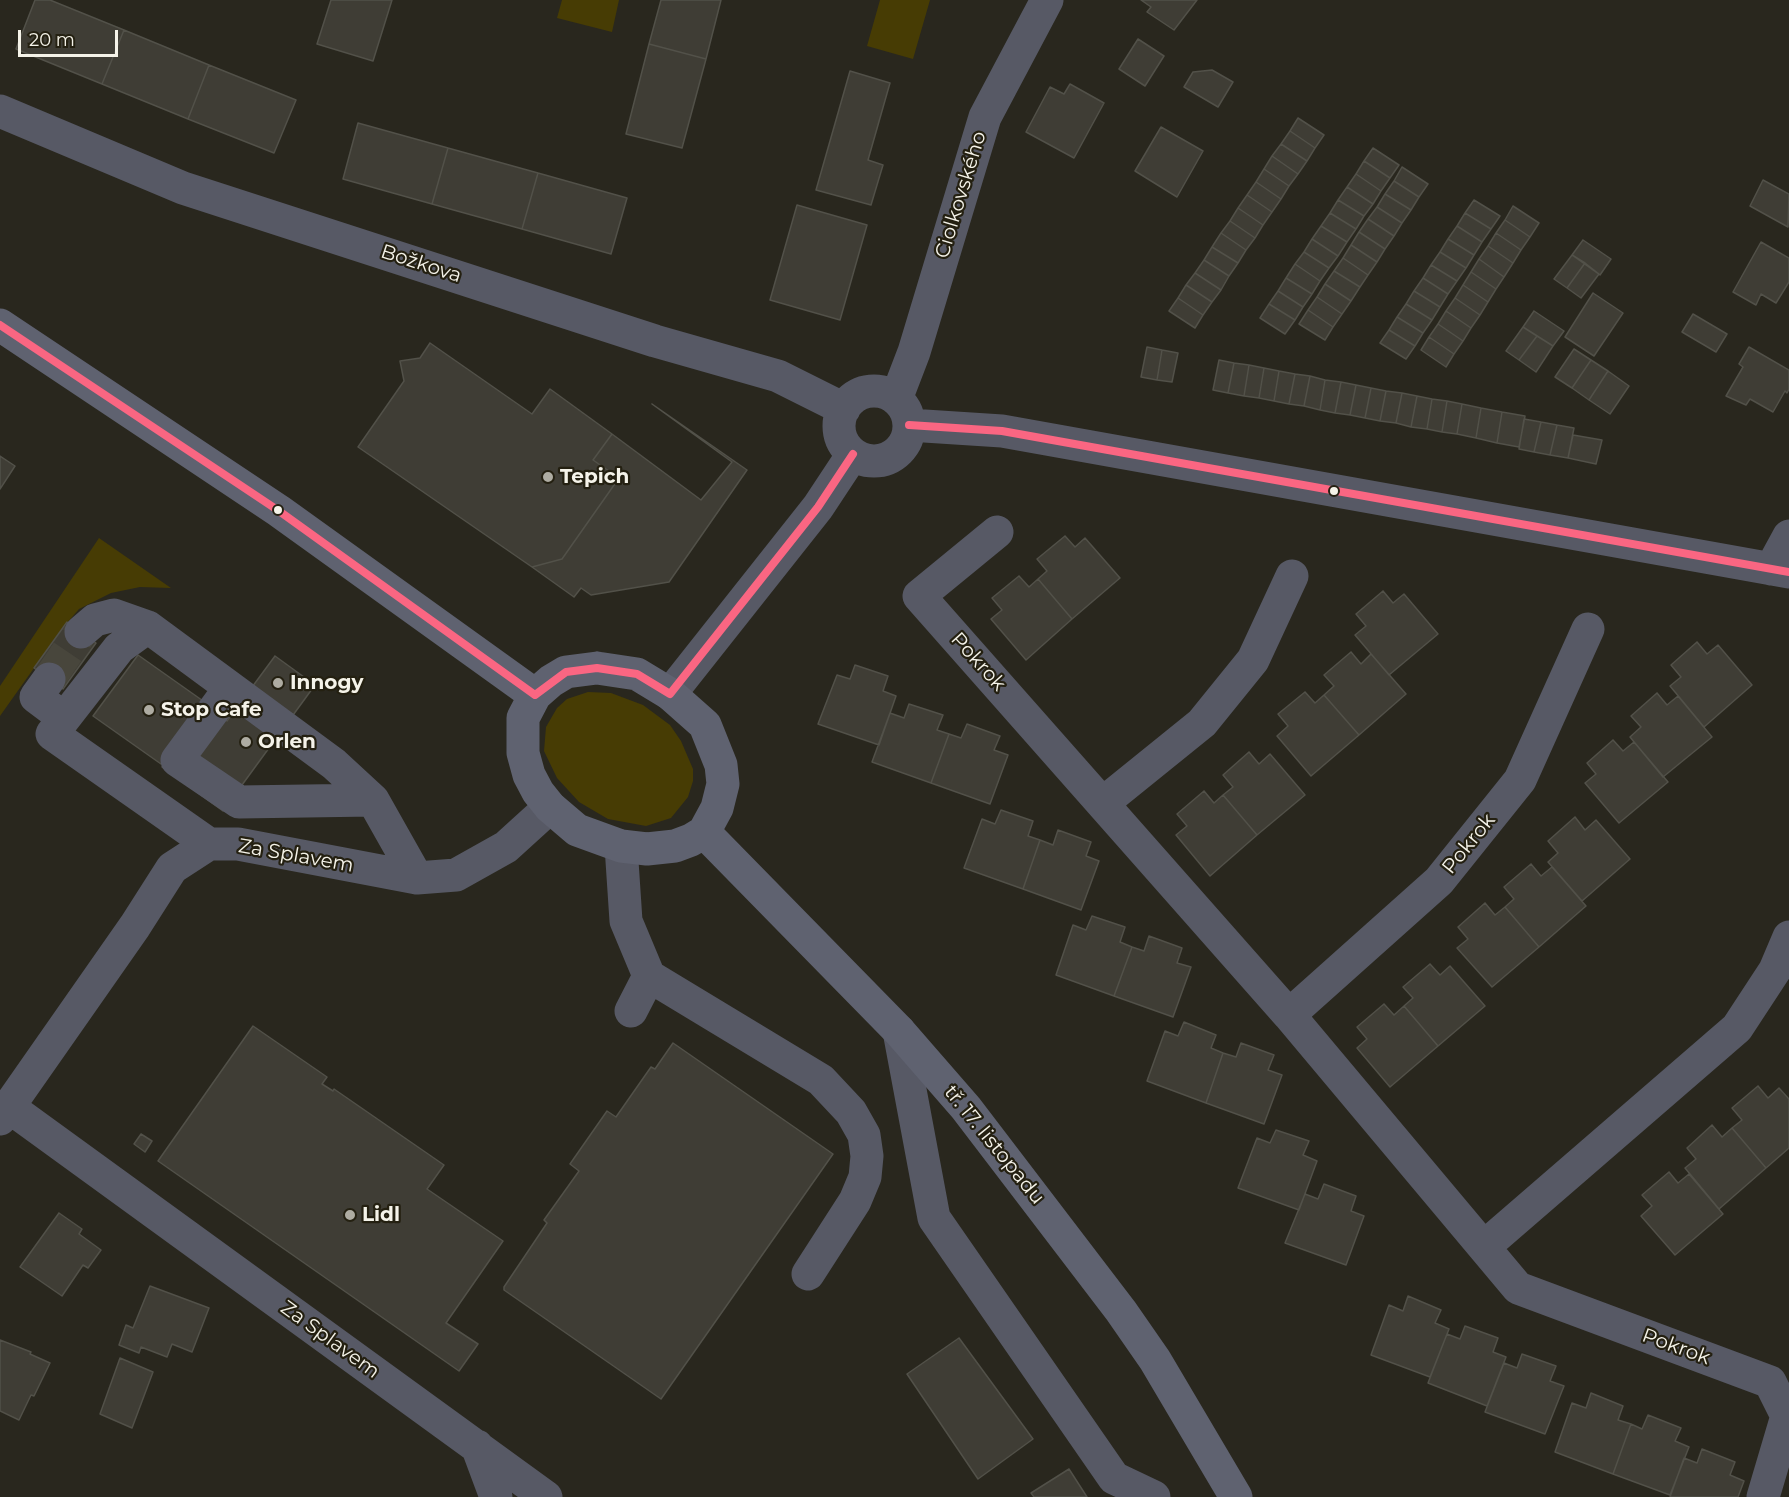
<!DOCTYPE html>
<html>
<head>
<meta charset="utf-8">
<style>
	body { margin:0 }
	#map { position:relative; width:1789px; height:1497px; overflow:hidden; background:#29271e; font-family:Montserrat,sans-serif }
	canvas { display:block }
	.scale { position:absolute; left:18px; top:30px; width:100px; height:27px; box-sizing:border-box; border:3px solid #f5f3e9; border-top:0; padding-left:8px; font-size:18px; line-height:21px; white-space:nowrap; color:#f5f3e9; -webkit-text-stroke:4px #242011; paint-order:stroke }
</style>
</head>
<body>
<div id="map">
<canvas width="1789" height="1497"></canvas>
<div class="scale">20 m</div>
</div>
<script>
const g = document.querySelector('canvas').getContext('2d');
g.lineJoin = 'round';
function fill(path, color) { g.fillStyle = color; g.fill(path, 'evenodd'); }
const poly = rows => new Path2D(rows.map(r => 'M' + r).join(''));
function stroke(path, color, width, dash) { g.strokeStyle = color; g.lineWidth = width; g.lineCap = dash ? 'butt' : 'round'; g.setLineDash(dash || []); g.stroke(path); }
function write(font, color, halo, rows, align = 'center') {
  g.font = font + ' Montserrat,sans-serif'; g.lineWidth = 4.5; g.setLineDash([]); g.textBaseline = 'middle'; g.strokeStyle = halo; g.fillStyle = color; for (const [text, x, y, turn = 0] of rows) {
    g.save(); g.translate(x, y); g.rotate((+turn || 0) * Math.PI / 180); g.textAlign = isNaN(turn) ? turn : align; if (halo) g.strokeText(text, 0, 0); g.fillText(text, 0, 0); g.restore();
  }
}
const green = poly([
	[562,0,619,0,612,32,557,18],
	[880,0,930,0,913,59,867,46],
	[99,538,171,588,140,587,111,593,79,609,61,630,0,716,0,686],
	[588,692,611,693,643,705,670,725,681,741,693,769,693,781,688,797,671,818,646,826,608,819,579,802,557,778,544,751,546,727,557,708,567,699]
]);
const building = poly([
	[35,0,50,0,124,30,102,84,16,49,35,0],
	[331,0,392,0,373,61,317,44,331,0],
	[661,0,721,0,706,59,649,44,661,0],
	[1141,0,1197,0,1174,30,1147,12,1151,7,1141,0],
	[124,30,209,65,188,119,102,84,124,30],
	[1138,39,1164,56,1145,86,1119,69,1138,39],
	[649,44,706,59,682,148,626,134,649,44],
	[209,65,296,100,274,153,188,119,209,65],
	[1212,70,1233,82,1218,107,1184,87,1193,72,1212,70],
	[850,71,890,83,868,160,883,165,871,205,816,190,850,71],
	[1070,84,1104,103,1074,158,1026,132,1050,87,1064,94,1070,84],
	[1298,118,1324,135,1315,148,1290,131,1298,118],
	[358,123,448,148,432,204,343,179,358,123],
	[1161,127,1203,151,1177,197,1135,171,1161,127],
	[1290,131,1315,148,1307,161,1281,144,1290,131],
	[1281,144,1307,161,1298,174,1272,156,1281,144],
	[448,148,538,173,522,229,432,204,448,148],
	[1373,148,1399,165,1390,178,1364,161,1373,148],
	[1272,156,1298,174,1289,186,1264,169,1272,156],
	[1364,161,1390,178,1381,191,1356,174,1364,161],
	[1402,167,1428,184,1419,197,1394,181,1402,167],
	[1264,169,1289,186,1281,199,1256,182,1264,169],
	[538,173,627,198,611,254,522,229,538,173],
	[1356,174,1381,191,1373,204,1347,187,1356,174],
	[1763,180,1789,194,1788,227,1750,206,1763,180],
	[1394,181,1419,197,1411,210,1385,194,1394,181],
	[1256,182,1281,199,1272,212,1247,195,1256,182],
	[1347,187,1373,204,1364,216,1338,200,1347,187],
	[1385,194,1411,210,1402,223,1377,207,1385,194],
	[1247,195,1272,212,1263,225,1238,208,1247,195],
	[1338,200,1364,216,1356,229,1330,213,1338,200],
	[1474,200,1500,216,1491,229,1465,213,1474,200],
	[797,205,867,225,840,320,770,300,797,205],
	[1513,206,1539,223,1530,237,1505,220,1513,206],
	[1377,207,1402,223,1394,236,1368,219,1377,207],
	[1238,208,1263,225,1255,238,1230,221,1238,208],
	[1330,213,1356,229,1347,242,1321,226,1330,213],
	[1465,213,1491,229,1482,242,1457,226,1465,213],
	[1368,219,1394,236,1385,249,1359,232,1368,219],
	[1505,220,1530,237,1521,250,1496,233,1505,220],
	[1230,221,1255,238,1246,250,1221,233,1230,221],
	[1321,226,1347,242,1338,256,1312,239,1321,226],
	[1457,226,1482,242,1474,255,1448,239,1457,226],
	[1359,232,1385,249,1377,262,1351,245,1359,232],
	[1221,233,1246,250,1238,263,1212,247,1221,233],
	[1496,233,1521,250,1513,263,1488,246,1496,233],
	[1312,239,1338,256,1329,268,1304,252,1312,239],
	[1448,239,1474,255,1466,268,1440,252,1448,239],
	[1583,240,1611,259,1600,275,1572,255,1583,240],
	[1761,242,1789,258,1789,282,1776,303,1761,294,1756,305,1733,292,1761,242],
	[1351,245,1377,262,1368,275,1343,258,1351,245],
	[1488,246,1513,263,1504,277,1479,259,1488,246],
	[1212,247,1238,263,1229,276,1204,260,1212,247],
	[1304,252,1329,268,1320,281,1295,264,1304,252],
	[1440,252,1466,268,1457,281,1431,265,1440,252],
	[1572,255,1585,263,1567,288,1554,279,1572,255],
	[1343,258,1368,275,1360,287,1334,271,1343,258],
	[1479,259,1504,277,1496,289,1471,272,1479,259],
	[1204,260,1229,276,1221,290,1195,273,1204,260],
	[1585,263,1599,274,1581,298,1567,288,1585,263],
	[1295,264,1320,281,1312,294,1286,278,1295,264],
	[1431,265,1457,281,1448,294,1423,278,1431,265],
	[1334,271,1360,287,1351,301,1325,284,1334,271],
	[1471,272,1496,289,1488,302,1463,285,1471,272],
	[1195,273,1221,290,1212,302,1186,285,1195,273],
	[1286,278,1312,294,1303,307,1278,291,1286,278],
	[1423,278,1448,294,1440,307,1414,291,1423,278],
	[1325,284,1351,301,1342,314,1317,297,1325,284],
	[1186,285,1212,302,1203,315,1178,298,1186,285],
	[1463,285,1488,302,1480,315,1455,298,1463,285],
	[1278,291,1303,307,1295,320,1269,304,1278,291],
	[1414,291,1440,307,1432,320,1406,304,1414,291],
	[1593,293,1623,313,1594,356,1565,337,1593,293],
	[1317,297,1342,314,1333,327,1308,310,1317,297],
	[1178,298,1203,315,1195,328,1169,311,1178,298],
	[1455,298,1480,315,1471,328,1446,311,1455,298],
	[1269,304,1295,320,1285,334,1260,318,1269,304],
	[1406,304,1432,320,1423,333,1397,317,1406,304],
	[1308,310,1333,327,1325,340,1299,324,1308,310],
	[1446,311,1471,328,1463,341,1438,324,1446,311],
	[1534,311,1564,331,1553,346,1523,327,1534,311],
	[1693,314,1727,334,1716,352,1682,332,1693,314],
	[1397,317,1423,333,1415,346,1389,330,1397,317],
	[1438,324,1463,341,1454,354,1429,337,1438,324],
	[1523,327,1537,336,1519,360,1506,351,1523,327],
	[1389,330,1415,346,1406,359,1380,343,1389,330],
	[1537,336,1553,346,1536,372,1519,360,1537,336],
	[1429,337,1454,354,1446,367,1421,350,1429,337],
	[430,343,532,414,550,389,612,434,593,460,619,478,562,559,532,567,358,447,404,381,400,361,420,358,430,343],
	[1147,347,1162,350,1157,380,1141,377,1147,347],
	[1749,347,1789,370,1789,389,1787,393,1785,391,1773,412,1750,399,1746,405,1726,396,1743,367,1739,364,1749,347],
	[1574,349,1591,360,1572,388,1555,377,1574,349],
	[1162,350,1178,353,1172,382,1157,380,1162,350],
	[1219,360,1234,363,1228,393,1213,390,1219,360],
	[1591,360,1608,371,1589,400,1572,388,1591,360],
	[1234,363,1249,365,1244,396,1228,393,1234,363],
	[1249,365,1264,368,1259,398,1244,396,1249,365],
	[1264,368,1279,371,1274,401,1259,398,1264,368],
	[1279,371,1295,374,1289,404,1274,401,1279,371],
	[1608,371,1629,386,1610,414,1589,400,1608,371],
	[1295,374,1310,376,1304,406,1289,404,1295,374],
	[1310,376,1325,380,1320,410,1304,406,1310,376],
	[1325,380,1341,382,1335,413,1320,410,1325,380],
	[1341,382,1356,385,1350,415,1335,413,1341,382],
	[1356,385,1371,388,1365,418,1350,415,1356,385],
	[1371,388,1386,391,1380,421,1365,418,1371,388],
	[1386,391,1402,393,1396,423,1380,421,1386,391],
	[1402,393,1417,396,1411,427,1396,423,1402,393],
	[1417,396,1432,399,1427,429,1411,427,1417,396],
	[1432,399,1447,401,1442,432,1427,429,1432,399],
	[1447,401,1462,404,1457,434,1442,432,1447,401],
	[652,404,747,470,669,582,591,595,581,588,574,597,532,567,562,559,619,478,593,460,612,434,701,500,732,462,652,404],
	[1462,404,1481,408,1476,438,1457,434,1462,404],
	[1481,408,1502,412,1497,443,1476,438,1481,408],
	[1502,412,1525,416,1519,447,1497,443,1502,412],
	[1524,419,1541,422,1534,452,1519,449,1524,419],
	[1541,422,1557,425,1550,455,1534,452,1541,422],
	[1557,425,1574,428,1568,458,1550,455,1557,425],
	[1573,435,1602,440,1596,464,1568,458,1573,435],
	[0,456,15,466,0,489,0,456],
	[1065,536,1075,547,1085,538,1120,578,1072,619,1038,579,1047,571,1037,559,1065,536],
	[1019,576,1029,587,1038,579,1072,619,1026,660,991,619,1002,610,992,598,1019,576],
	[1383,591,1393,603,1404,594,1438,634,1389,675,1355,635,1366,626,1356,614,1383,591],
	[67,622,96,643,63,689,34,668,67,622],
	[1697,642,1707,654,1718,645,1752,685,1704,727,1670,686,1681,677,1671,665,1697,642],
	[1351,652,1361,664,1371,654,1406,694,1359,735,1324,695,1334,686,1324,675,1351,652],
	[138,655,206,703,161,764,93,716,138,655],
	[275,656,315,685,223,811,162,767,205,706,227,721,275,656],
	[855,665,888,676,883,691,896,696,879,745,818,724,837,675,850,679,855,665],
	[1305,692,1315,703,1324,695,1359,735,1311,776,1277,736,1288,726,1278,714,1305,692],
	[1657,693,1667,705,1678,696,1712,737,1663,777,1630,737,1641,727,1631,716,1657,693],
	[909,704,943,715,937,730,949,734,931,783,872,762,890,713,904,718,909,704],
	[967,724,1000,736,994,750,1008,755,990,804,931,783,949,734,961,738,967,724],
	[1613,740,1623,751,1634,742,1668,782,1619,823,1585,783,1596,774,1587,763,1613,740],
	[1249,752,1259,764,1270,754,1305,795,1257,835,1223,795,1233,787,1223,775,1249,752],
	[1204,791,1214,803,1223,795,1257,835,1210,876,1176,835,1187,826,1177,814,1204,791],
	[1001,810,1033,821,1028,836,1040,840,1023,889,964,868,982,819,995,824,1001,810],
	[1575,817,1585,830,1596,820,1630,859,1582,901,1548,862,1558,853,1548,841,1575,817],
	[1058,830,1091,842,1086,856,1099,861,1081,910,1023,889,1040,840,1053,845,1058,830],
	[1531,864,1541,876,1552,867,1586,906,1539,947,1505,907,1514,899,1504,887,1531,864],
	[1485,903,1495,915,1505,907,1539,947,1492,987,1457,948,1468,939,1458,927,1485,903],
	[1092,916,1125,927,1120,942,1132,947,1114,996,1056,975,1073,925,1086,930,1092,916],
	[1149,936,1182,948,1177,963,1191,967,1173,1017,1114,996,1132,947,1144,951,1149,936],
	[1430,964,1440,975,1450,966,1485,1006,1438,1046,1404,1006,1413,998,1403,987,1430,964],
	[1384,1004,1394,1015,1404,1006,1438,1046,1390,1087,1357,1048,1367,1039,1357,1027,1384,1004],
	[1184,1022,1216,1035,1211,1048,1223,1053,1206,1103,1147,1081,1165,1031,1178,1036,1184,1022],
	[253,1026,327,1077,322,1084,333,1091,334,1089,444,1165,427,1189,503,1241,446,1323,478,1344,459,1371,158,1161,253,1026],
	[673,1043,833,1154,661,1399,504,1290,504,1287,547,1223,544,1220,579,1171,570,1164,607,1111,616,1117,651,1067,655,1069,673,1043],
	[1241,1043,1274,1055,1268,1070,1282,1075,1264,1124,1206,1103,1223,1053,1236,1057,1241,1043],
	[1758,1086,1768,1098,1779,1088,1789,1099,1789,1148,1766,1168,1732,1128,1742,1120,1732,1108,1758,1086],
	[1712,1125,1722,1137,1732,1128,1766,1168,1719,1209,1685,1168,1696,1159,1687,1148,1712,1125],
	[1276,1130,1309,1141,1303,1155,1317,1161,1299,1210,1238,1188,1257,1138,1270,1143,1276,1130],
	[141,1134,152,1141,145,1152,134,1144,141,1134],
	[1669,1172,1678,1183,1689,1174,1723,1214,1675,1255,1641,1216,1652,1206,1642,1195,1669,1172],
	[1324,1184,1356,1196,1351,1211,1364,1216,1346,1265,1285,1243,1305,1194,1318,1199,1324,1184],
	[59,1213,82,1229,79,1234,101,1250,88,1268,83,1265,62,1296,20,1267,59,1213],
	[150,1286,209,1308,192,1352,172,1344,167,1357,141,1347,139,1353,119,1345,126,1325,133,1328,150,1286],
	[1408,1296,1441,1310,1435,1323,1449,1329,1430,1377,1371,1355,1389,1305,1403,1311,1408,1296],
	[1465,1326,1498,1338,1493,1352,1506,1357,1487,1406,1428,1383,1447,1334,1460,1339,1465,1326],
	[959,1338,1033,1439,978,1479,907,1374,959,1338],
	[0,1340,31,1352,30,1354,50,1363,34,1396,31,1395,19,1420,0,1411,0,1340],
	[1522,1354,1556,1366,1550,1381,1564,1386,1545,1434,1485,1412,1504,1363,1517,1368,1522,1354],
	[120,1358,153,1372,132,1428,100,1414,120,1358],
	[1591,1393,1623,1406,1618,1420,1631,1424,1613,1474,1555,1452,1572,1403,1586,1408,1591,1393],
	[1648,1415,1681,1428,1675,1441,1689,1447,1670,1495,1613,1474,1631,1424,1642,1429,1648,1415],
	[1702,1449,1735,1462,1730,1475,1744,1481,1738,1497,1670,1497,1684,1458,1697,1463,1702,1449],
	[1069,1469,1087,1497,1034,1497,1031,1493,1069,1469]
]);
const minorTunnel = poly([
	[49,679,81,632]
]);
const minor = poly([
	[0,111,183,188,655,341,778,376,844,409],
	'839 426a35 35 0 1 1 70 0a35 35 0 1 1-70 0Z',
	[896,399,914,352,985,117,1047,0],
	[909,425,1002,431,1789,572],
	[997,532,919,596,1289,1015,1518,1288,1770,1382,1787,1416,1763,1497],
	[1771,569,1789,536],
	[81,632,95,620,114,615,148,627],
	[49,679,36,697,64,718],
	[230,688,177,760,239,802,373,800],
	[670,694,818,507,853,454],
	[1103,803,1202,723,1253,660,1292,576],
	[209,844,52,734,119,648,148,627,334,764,373,800,417,878],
	[621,846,626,921,649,976,821,1080,851,1112,864,1135,867,1156,865,1177,855,1201,808,1274],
	[631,1011,649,976],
	[1289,1015,1439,881,1520,780,1588,629],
	[899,1031,934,1218,1114,1478,1154,1497],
	[9,1107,546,1497],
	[0,1119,135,926,172,868,209,844,238,844,417,878,456,875,506,847,550,807],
	[1485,1246,1737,1028,1775,970,1789,937],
	[477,1446,496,1497]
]);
const major = poly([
	[0,325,279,511,535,695],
	[597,668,637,674,670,694,705,725,721,765,723,784,717,808,704,832,691,840,675,846,647,849,621,846,577,830,550,807,538,792,529,775,523,753,523,718,535,695,551,681,566,672,597,668],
	[704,832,899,1031,966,1108,1121,1311,1155,1360,1236,1497]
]);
const bus1 = poly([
	[0,325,279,511,535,695,566,672,597,668,637,674,670,694,818,507,853,454],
	[909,425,1002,431,1789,572]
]);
const markers = [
	[548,477,6,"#aeaca2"],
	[1334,491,5,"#f5f3e9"],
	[278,510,5,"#f5f3e9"],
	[278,683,6,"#aeaca2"],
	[149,710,6,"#aeaca2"],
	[246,742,6,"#aeaca2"],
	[350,1215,6,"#aeaca2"]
];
const streetNames = [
	["Ciolkovského",961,195,-73],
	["Božkova",421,264,18],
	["Pokrok",978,662,48],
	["Pokrok",1469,844,-51],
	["Za Splavem",296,856,10],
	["tř. 17. listopadu",994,1145,51],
	["Za Splavem",330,1340,36],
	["Pokrok",1676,1347,20]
];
const poiNames = [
	["Tepich",560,477],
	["Innogy",290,683],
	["Stop Cafe",161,710],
	["Orlen",258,742],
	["Lidl",362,1215]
];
fill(green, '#473c04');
fill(building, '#3f3d35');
stroke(building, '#525149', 1.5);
stroke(minorTunnel, '#48463c', 33, [33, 16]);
stroke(minor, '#575965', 33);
stroke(major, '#5f6270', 33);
stroke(bus1, '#fa6682', 8);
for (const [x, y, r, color] of markers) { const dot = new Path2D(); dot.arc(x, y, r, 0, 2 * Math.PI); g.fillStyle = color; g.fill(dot); stroke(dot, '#242011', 2); }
write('20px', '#f5f3e9', '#242011', streetNames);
write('bold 20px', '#f5f3e9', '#242011', poiNames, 'left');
</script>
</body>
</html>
